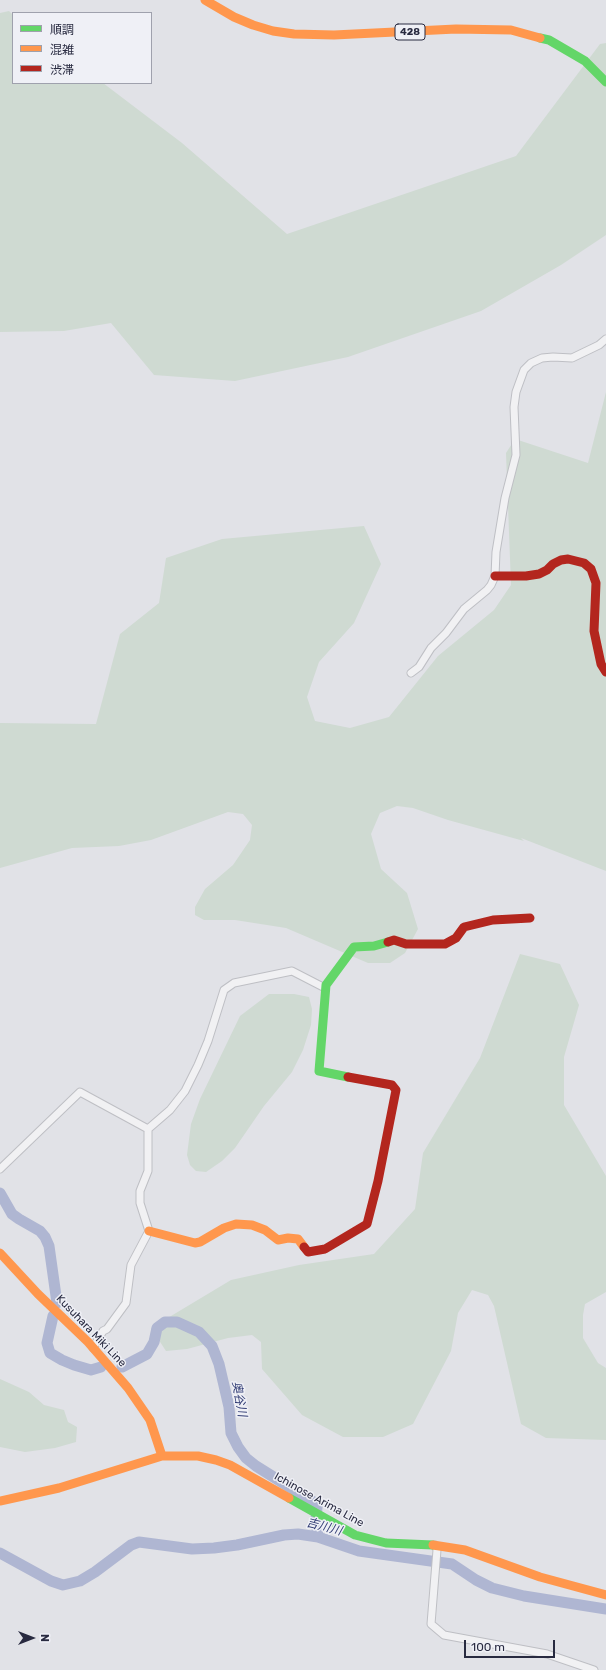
<!DOCTYPE html>
<html>
<head>
<meta charset="utf-8">
<style>
	body { margin:0 }
	#map { position:relative; width:606px; height:1670px; overflow:hidden; background:#e1e2e7; font-family:Rubik,"Noto Sans JP",sans-serif }
	canvas { display:block }
	.legend { position:absolute; left:12px; top:12px; width:140px; height:72px; box-sizing:border-box; background:#eff0f6; border:1px solid #9fa1ad; margin:0; padding:5px 7px; list-style:none; font-size:12px; color:#282a40 }
	.legend li { display:flex; align-items:center; gap:8px; height:20px }
	.legend b { width:20px; border:1px solid #9fa1ad }
	.north { position:absolute; left:12px; top:1618px; width:40px; height:40px; -webkit-text-stroke:3px #eff0f6; paint-order:stroke; rotate:90deg; font-size:11px; font-weight:700; line-height:16px; text-align:center; color:#282a40 }
	.north::after { content:''; display:block; margin:auto; width:14px; height:18px; background:#282a40; clip-path:polygon(50% 0,100% 100%,50% 72%,0 100%) }
	.scale { position:absolute; left:464px; top:1640px; width:91px; height:18px; box-sizing:border-box; border:2px solid #282a40; border-top:0; padding-left:5px; font-size:12px; line-height:14px; white-space:nowrap; color:#282a40; -webkit-text-stroke:3px #eff0f6; paint-order:stroke }
</style>
</head>
<body>
<div id="map">
<canvas width="606" height="1670"></canvas>
<ul class="legend">
<li><b style="height:5px;background:#63d668"></b>順調</li>
<li><b style="height:5px;background:#ff974d"></b>混雑</li>
<li><b style="height:5px;background:#b3261e"></b>渋滞</li>
</ul>
<div class="north">N</div>
<div class="scale">100 m</div>
</div>
<script>
const g = document.querySelector('canvas').getContext('2d');
g.lineJoin = 'round';
function fill(path, color) { g.fillStyle = color; g.fill(path, 'evenodd'); }
const poly = rows => new Path2D(rows.map(r => 'M' + r).join(''));
function stroke(path, color, width, dash) { g.strokeStyle = color; g.lineWidth = width; g.lineCap = dash ? 'butt' : 'round'; g.setLineDash(dash || []); g.stroke(path); }
function write(font, color, halo, rows, align = 'center') {
  g.font = font + ' Rubik,"Noto Sans JP",sans-serif'; g.lineWidth = 3; g.setLineDash([]); g.textBaseline = 'middle'; g.strokeStyle = halo; g.fillStyle = color; for (const [text, x, y, turn = 0] of rows) {
    g.save(); g.translate(x, y); g.rotate((+turn || 0) * Math.PI / 180); g.textAlign = isNaN(turn) ? turn : align; if (halo) g.strokeText(text, 0, 0); g.fillText(text, 0, 0); g.restore();
  }
}
const green = poly([
	[9,11,13,15,13,83,103,83,182,143,287,234,516,156,600,44,606,43,606,235,561,265,481,311,348,357,235,381,154,375,111,323,64,331,0,332,0,13],
	[606,392,606,871,521,838,524,841,448,820,413,808,397,806,380,813,371,834,381,869,407,893,418,929,405,953,390,963,368,963,286,928,235,920,204,920,195,915,195,907,205,889,233,865,250,840,252,825,243,814,228,812,151,840,119,846,72,848,0,868,0,723,96,724,120,634,159,603,166,558,222,539,364,526,381,564,354,623,319,662,307,697,315,721,350,728,389,717,438,656,494,610,511,585,506,453,515,439,588,463],
	[520,954,560,964,579,1005,564,1057,564,1105,606,1176,606,1292,585,1304,583,1315,583,1338,598,1363,606,1368,606,1440,546,1438,521,1424,494,1306,488,1295,472,1290,458,1313,451,1351,413,1424,383,1437,343,1437,302,1415,262,1369,261,1342,252,1335,228,1338,187,1349,166,1351,151,1328,231,1280,299,1265,374,1254,415,1209,423,1153,480,1058],
	[269,994,294,994,309,997,312,1009,311,1025,303,1050,292,1072,264,1106,235,1148,222,1161,206,1172,196,1171,190,1165,187,1155,191,1124,200,1099,240,1016],
	[0,1379,29,1392,44,1405,64,1410,68,1422,77,1427,76,1442,55,1448,25,1452,0,1447]
]);
const river = poly([
	[0,1193,12,1214,19,1219,40,1231,45,1237,49,1246,57,1303],
	[53,1316,47,1343,50,1353,62,1360,74,1365,91,1370,101,1367],
	[122,1367,147,1354,154,1342,157,1328,165,1322,177,1322,199,1332,212,1346,219,1364,229,1407,231,1433,238,1447,246,1458,256,1466,315,1503,317,1507,316,1520,318,1537],
	[0,1553,51,1581,63,1585,80,1581,95,1572,131,1545,139,1542,192,1549,214,1548,237,1545,284,1535,298,1534,318,1537,359,1551,452,1564,476,1580,492,1588,524,1596,606,1609]
]);
const street = poly([
	[411,673,419,667,431,648,446,633,464,609,487,590,491,585,495,576,496,552,505,498,516,455,514,407,516,392,524,370,531,363,542,358,553,357,572,358,599,345,606,339],
	[148,1129,170,1110,185,1091,198,1065,208,1041,224,990,234,983,292,971,325,988],
	[0,1169,80,1092,148,1129],
	[93,1348,103,1331,107,1329,126,1303,131,1265,149,1231,140,1203,140,1191,148,1171,148,1129],
	[435,1545,437,1550,431,1624,444,1635,547,1654,594,1670]
]);
const fast = poly([
	[540,38,549,40,585,61,606,82],
	[348,1077,319,1071,326,985,354,947,374,946,388,942],
	[289,1498,355,1535,386,1543,433,1545]
]);
const slow = poly([
	[205,0,234,17,253,25,273,31,294,34,334,35,456,29,511,30,540,38],
	[149,1231,195,1243,200,1242,224,1228,236,1224,252,1225,265,1230,278,1240,288,1238,298,1239,304,1247],
	[0,1253,38,1294,88,1342,128,1388,150,1420,162,1456],
	[0,1501,59,1488,162,1456,198,1456,216,1460,230,1465,289,1498],
	[433,1545,465,1550,540,1577,606,1595]
]);
const jam = poly([
	[495,576,526,576,539,574,547,570,553,564,561,560,568,559,584,563,591,569,596,583,594,631,601,664,606,672],
	[388,942,394,940,406,944,445,944,456,938,464,927,493,920,530,918],
	[304,1247,308,1252,325,1249,367,1224,378,1181,396,1090,392,1085,348,1077]
]);
const shields = [
	[410,32,30]
];
const shieldNames = [
	["428",410,32]
];
const streetNames = [
	["Kusuhara Miki Line",91,1331,46],
	["Ichinose Arima Line",319,1500,29]
];
const waterNames = [
	["奥谷川",239,1399,80],
	["吉川川",324,1527,15]
];
fill(green, '#cfdad2');
stroke(river, '#afb6d2', 11);
stroke(street, '#bebfc4', 9);
stroke(street, '#f1f1f3', 7);
stroke(fast, '#63d668', 9);
stroke(slow, '#ff974d', 9);
stroke(jam, '#b3261e', 9);
for (const [x, y, w] of shields) { const box = new Path2D(); box.roundRect(x - w / 2, y - 8, w, 16, 3); g.fillStyle = '#eff0f6'; g.fill(box); stroke(box, '#282a40', 1); }
write('bold 10px', '#282a40', null, shieldNames);
write('11px', '#282a40', '#eff0f6', streetNames);
write('italic 12px', '#313c74', '#eff0f6', waterNames);
</script>
</body>
</html>
